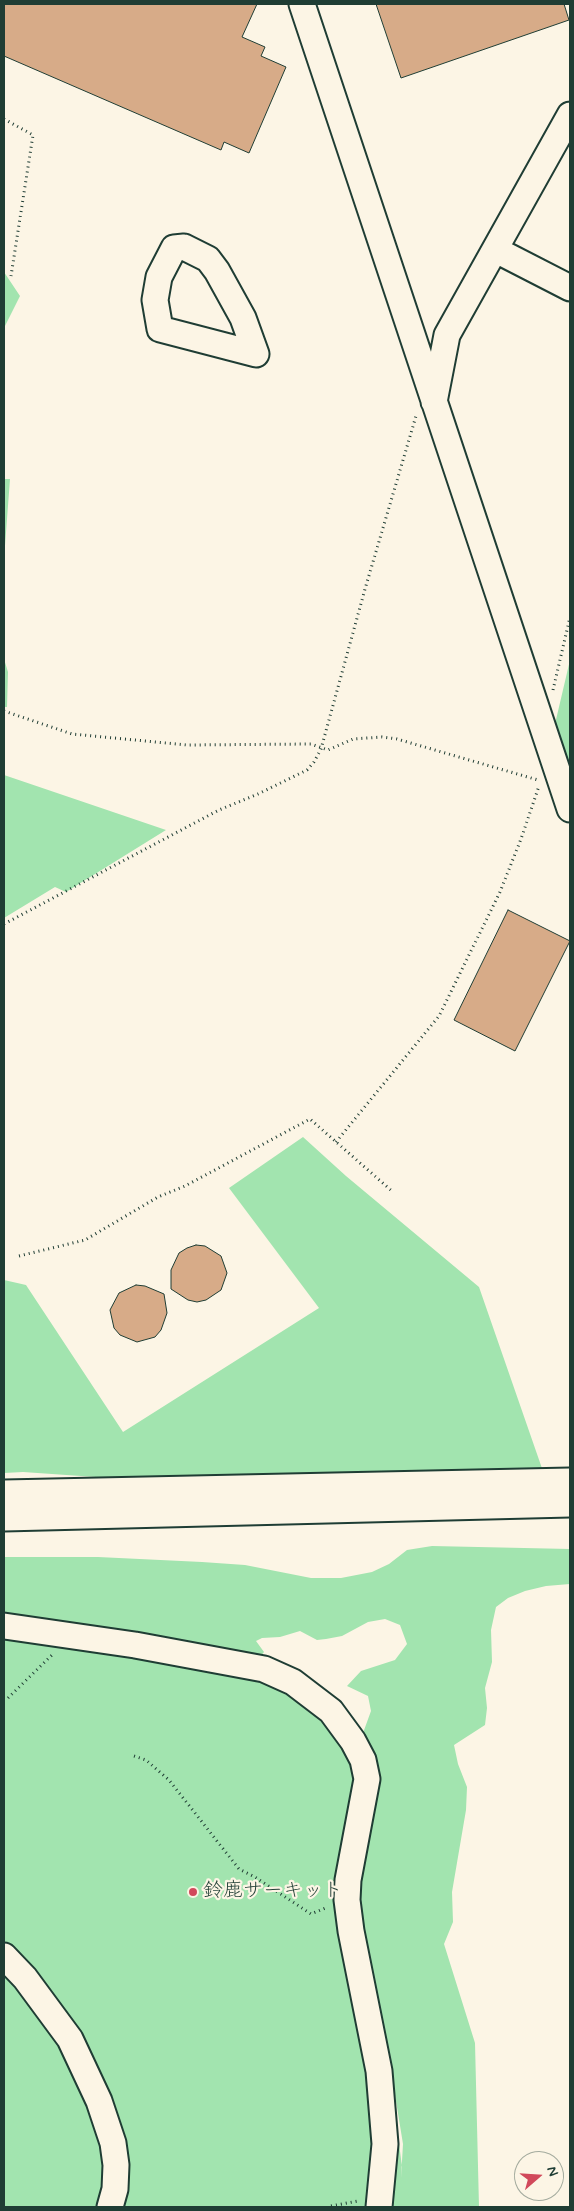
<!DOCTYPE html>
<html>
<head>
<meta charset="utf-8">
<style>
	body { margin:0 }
	#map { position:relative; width:574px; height:2211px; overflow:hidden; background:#fcf5e5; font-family:Mynerve,sans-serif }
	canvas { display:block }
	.frame { position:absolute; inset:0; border:5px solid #1f3d34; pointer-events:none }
	.north { position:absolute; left:514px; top:2151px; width:50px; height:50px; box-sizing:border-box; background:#fcf5e5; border:1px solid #a4ab9e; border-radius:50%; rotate:71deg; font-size:14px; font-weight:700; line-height:20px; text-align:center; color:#1f3d34 }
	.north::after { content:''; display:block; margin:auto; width:18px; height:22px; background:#d1495b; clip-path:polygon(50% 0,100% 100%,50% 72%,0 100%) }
</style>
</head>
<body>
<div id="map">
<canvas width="574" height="2211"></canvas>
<div class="frame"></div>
<div class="north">N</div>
</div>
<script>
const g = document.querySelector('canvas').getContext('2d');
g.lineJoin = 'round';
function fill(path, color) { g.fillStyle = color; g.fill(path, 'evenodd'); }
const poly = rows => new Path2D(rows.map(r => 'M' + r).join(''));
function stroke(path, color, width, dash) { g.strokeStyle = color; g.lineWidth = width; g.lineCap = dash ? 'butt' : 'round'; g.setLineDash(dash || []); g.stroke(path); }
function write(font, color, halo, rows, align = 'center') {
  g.font = font + ' Mynerve,"Klee One",sans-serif'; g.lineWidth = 4.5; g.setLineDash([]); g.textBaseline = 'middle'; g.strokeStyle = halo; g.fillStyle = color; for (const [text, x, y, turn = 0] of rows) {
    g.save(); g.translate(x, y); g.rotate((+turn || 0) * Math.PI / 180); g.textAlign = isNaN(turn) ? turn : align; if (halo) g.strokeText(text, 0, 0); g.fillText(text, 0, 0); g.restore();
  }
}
const green = poly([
	[4,272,20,296,4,328],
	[4,479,10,479,4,559],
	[4,659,8,672,7,707,4,707],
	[570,660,570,771,555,724],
	[4,775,166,830,66,892,55,887,4,918],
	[303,1137,346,1176,479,1287,545,1477,168,1482,23,1472,4,1473,4,1280,26,1285,123,1432,319,1308,229,1188],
	[432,1546,570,1549,570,1584,546,1586,525,1591,508,1598,496,1607,491,1630,492,1662,485,1688,487,1708,485,1725,454,1745,458,1764,467,1787,466,1810,452,1892,453,1922,444,1944,475,2043,479,2207,4,2207,4,1557,98,1557,202,1562,245,1565,311,1578,341,1578,372,1572,389,1564,407,1550],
	[385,1619,400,1625,407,1644,395,1660,361,1671,347,1686,368,1696,371,1711,363,1733,341,1702,279,1666,257,1661,264,1652,256,1641,262,1638,280,1637,300,1631,317,1640,326,1639,342,1636,368,1622],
	[386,2040,403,2144,401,2178,402,2167]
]);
const building = poly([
	[4,4,257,4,242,37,265,47,261,56,286,67,249,153,224,142,221,150,4,56,4,4],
	[376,4,564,4,569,20,401,78,376,4],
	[508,910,570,941,515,1051,454,1020,508,910],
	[196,1245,205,1246,221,1256,227,1273,221,1290,206,1300,197,1302,188,1300,171,1289,171,1270,179,1253,187,1248,196,1245],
	[136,1285,145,1286,164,1294,167,1313,161,1330,155,1337,137,1342,120,1335,114,1328,110,1310,119,1293,136,1285]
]);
const path = poly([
	[4,119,33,135,11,276],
	[553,690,570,617],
	[4,711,72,734,187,745,311,744,328,750,353,739,382,737,397,739,538,780],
	[4,924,219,810,258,794,307,770,314,762,321,749,365,589,416,416],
	[336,1142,439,1016,500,892,521,839,539,786],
	[19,1256,85,1240,158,1197,185,1186,310,1119,393,1192],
	[8,1698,53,1654],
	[134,1756,146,1760,169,1780,239,1869,255,1877,311,1914,328,1907],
	[331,2206,358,2201]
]);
const minor = poly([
	[302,4,570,809],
	[184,247,208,259,217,271,243,318,256,354,160,329,155,300,159,277,174,248,184,247],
	[496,250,570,288],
	[434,402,447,335,570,115],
	[4,1493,570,1481],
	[4,1518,570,1504],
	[4,1626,135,1645,264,1669,293,1682,331,1711,353,1741,363,1760,367,1779,348,1880,347,1900,351,1931,379,2071,385,2144,379,2207],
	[4,1956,25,1978,70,2039,99,2101,113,2143,116,2165,115,2189,110,2207]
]);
const markers = [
	[193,1892,5,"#d1495b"]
];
const poiNames = [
	["鈴鹿サーキット",203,1892]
];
fill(green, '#a2e4af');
fill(building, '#d7ab88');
stroke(building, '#1f3d34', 1);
stroke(minor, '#1f3d34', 29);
stroke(path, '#1f3d34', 3, [1, 4]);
stroke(minor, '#fcf5e5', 25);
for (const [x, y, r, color] of markers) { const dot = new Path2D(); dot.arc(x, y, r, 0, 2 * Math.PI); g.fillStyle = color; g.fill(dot); stroke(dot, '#fcf5e5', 2); }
write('20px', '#1f3d34', '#fcf5e5', poiNames, 'left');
</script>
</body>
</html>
